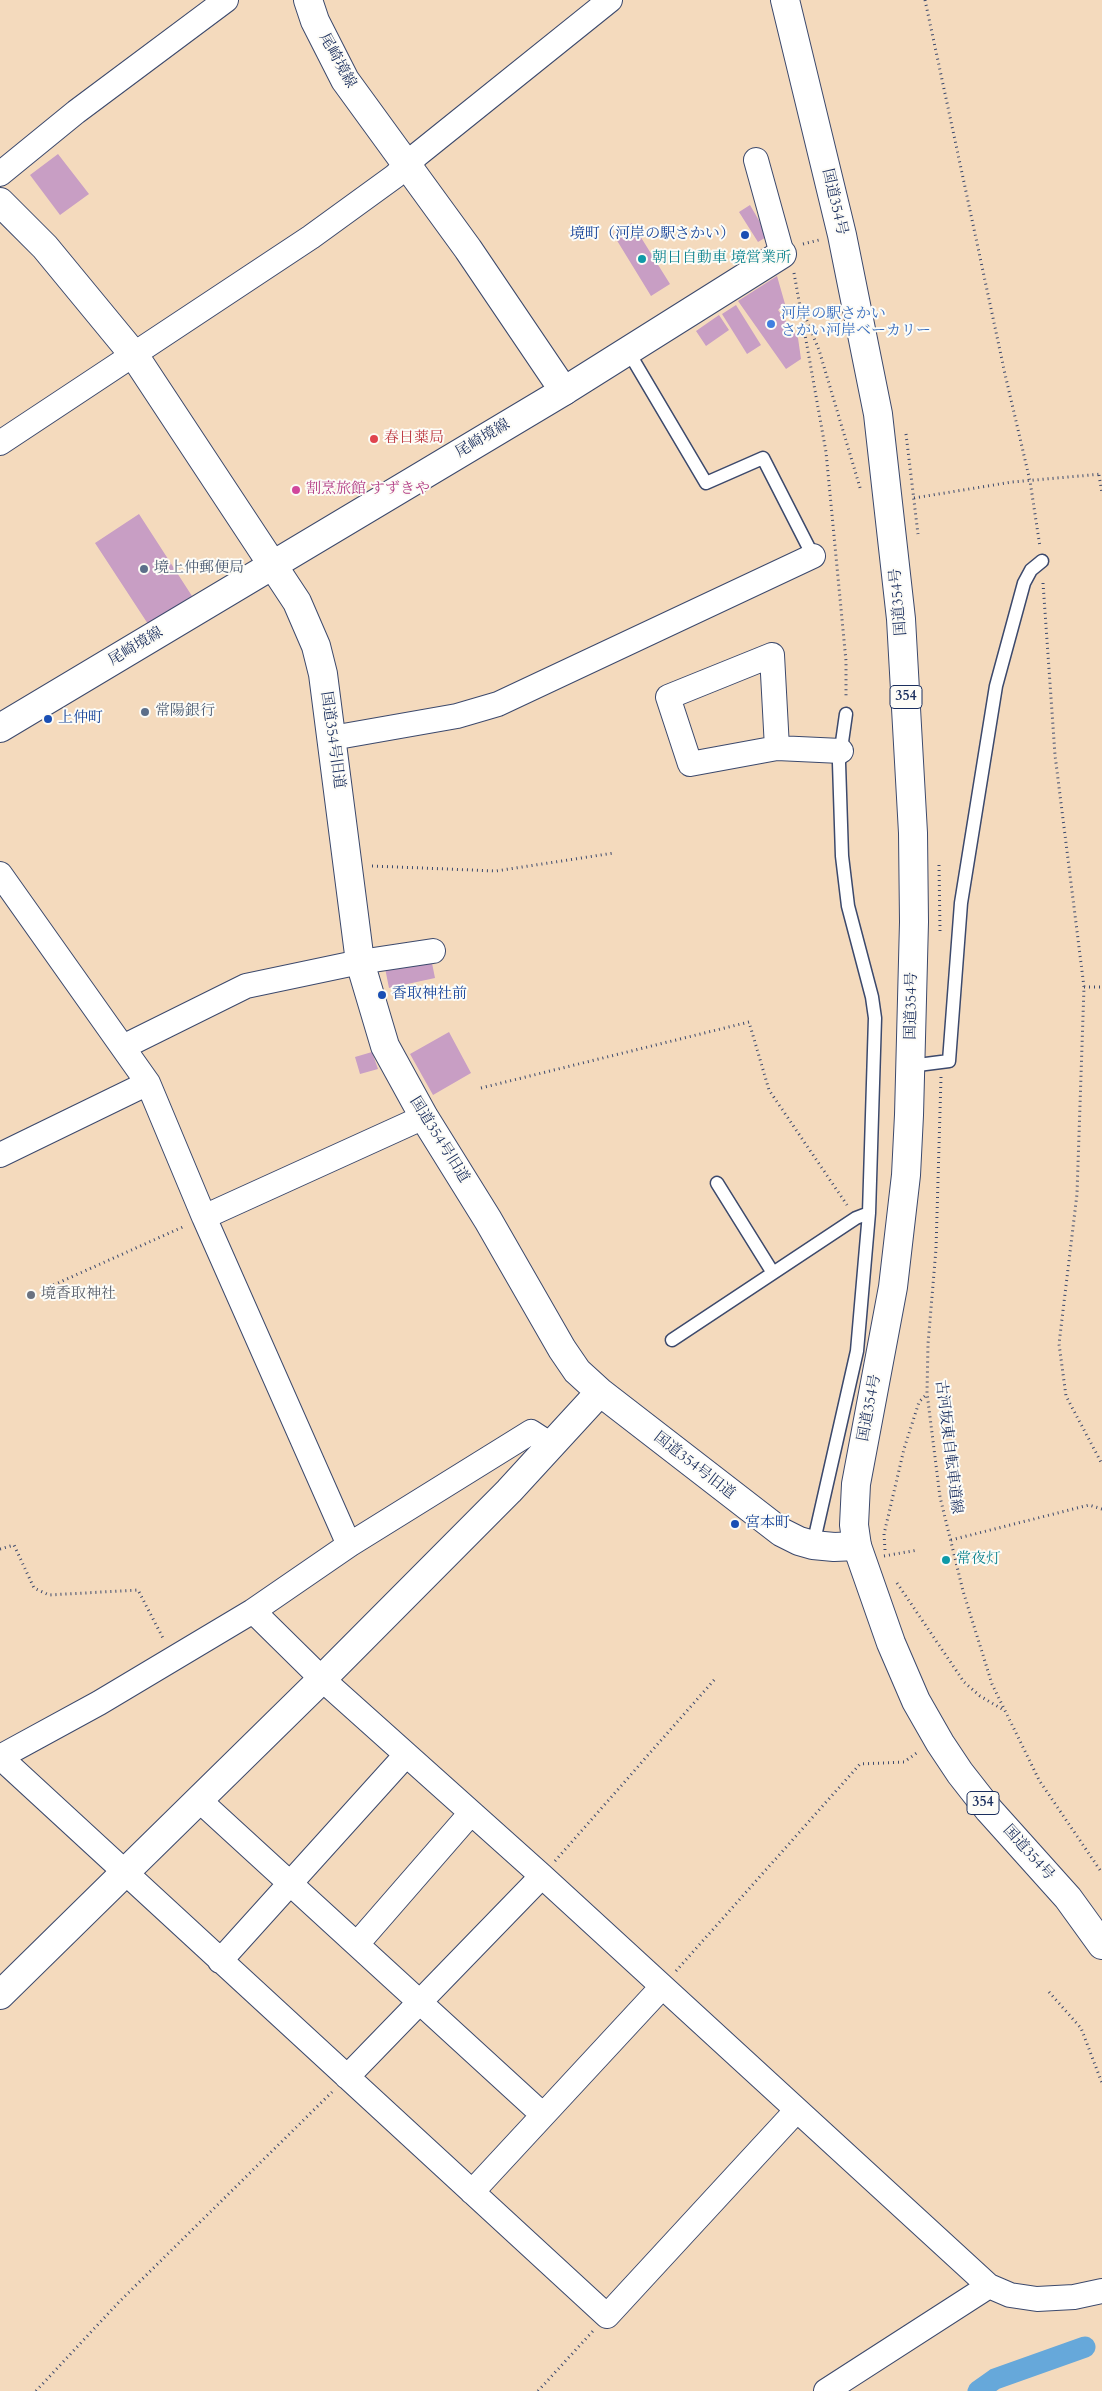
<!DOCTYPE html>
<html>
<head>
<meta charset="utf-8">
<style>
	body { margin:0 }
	canvas { display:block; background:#f4dabd }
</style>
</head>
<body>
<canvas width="1102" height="2391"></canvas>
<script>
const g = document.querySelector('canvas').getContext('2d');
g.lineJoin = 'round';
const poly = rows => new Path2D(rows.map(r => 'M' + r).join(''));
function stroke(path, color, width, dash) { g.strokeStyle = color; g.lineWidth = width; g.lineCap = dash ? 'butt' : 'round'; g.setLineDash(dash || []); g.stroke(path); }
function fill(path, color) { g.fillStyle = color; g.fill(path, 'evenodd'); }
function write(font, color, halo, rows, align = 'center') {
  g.font = font + ' Cardo,"Noto Serif JP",serif'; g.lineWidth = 4; g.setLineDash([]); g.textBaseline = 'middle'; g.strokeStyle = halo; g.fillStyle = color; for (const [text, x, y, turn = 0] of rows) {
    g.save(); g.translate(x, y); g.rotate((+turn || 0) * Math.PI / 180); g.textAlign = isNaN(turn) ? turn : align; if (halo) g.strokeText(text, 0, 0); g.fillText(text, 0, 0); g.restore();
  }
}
const canal = poly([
	[978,2391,995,2379,1085,2347]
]);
const building = poly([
	[58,154,89,194,60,215,30,175],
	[750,205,768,236,758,242,739,212],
	[632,223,670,284,651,296,613,234],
	[777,276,785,304,778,310,798,338,801,359,786,369,738,301],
	[736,305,761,345,747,354,722,314],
	[719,315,729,330,706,346,696,331],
	[139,514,192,596,148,624,95,543],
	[431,958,435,978,389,988,385,968],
	[449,1032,471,1073,433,1095,410,1054],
	[372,1052,378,1069,360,1074,355,1057]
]);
const path = poly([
	[925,0,1005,374,1030,481,1040,547],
	[803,244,819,240],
	[794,273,826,452,846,661,846,698],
	[803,311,819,350,861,491],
	[906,434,918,534],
	[1099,475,1102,493],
	[914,498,1012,482,1102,474],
	[1043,583,1055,755,1084,987,1077,1194,1059,1344,1066,1396,1102,1464],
	[939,865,940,931],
	[372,866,496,871,614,853],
	[1084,987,1101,987,1102,989],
	[941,1077,936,1249,928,1344,927,1393,940,1497,963,1591,992,1684,1039,1780,1102,1873],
	[481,1088,749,1022,769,1090,847,1205],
	[49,1287,185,1226],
	[951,1540,1089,1505,1102,1509],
	[0,1549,14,1545,34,1588,49,1595,138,1590,164,1640],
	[885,1550,884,1534,904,1449,919,1402,927,1394],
	[884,1556,918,1550],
	[897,1583,964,1682,980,1696,1002,1709],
	[555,1861,715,1679],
	[676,1971,860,1764,904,1762,918,1752],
	[1049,1992,1081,2028,1102,2083],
	[36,2391,119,2302,332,2092],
	[538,2391,593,2331]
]);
const service = poly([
	[628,351,706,483,763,458,813,556],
	[910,1066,949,1061,961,903,996,686,1024,583,1031,570,1042,561],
	[717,1183,773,1273],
	[672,1340,856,1218,869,1213],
	[813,1545,857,1351,869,1213,875,1018,872,997,848,906,842,856,839,763,846,714]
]);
const minor = poly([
	[756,160,782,254],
	[0,174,76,112,226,0],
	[0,443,311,237,395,176,417,155,610,0],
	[332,738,457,716,498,704,813,556],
	[777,748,772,655,668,697,690,764,777,748,841,751],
	[0,874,148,1083,204,1217,424,1117],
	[123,1047,246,986,360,962,433,951],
	[0,1155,148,1083],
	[204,1217,349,1545],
	[253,1611,349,1545,531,1432,551,1445],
	[0,1757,99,1703,253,1611,322,1679,542,1876,989,2286,826,2391],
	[0,1757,607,2316,797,2110],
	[199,1800,543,2115],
	[357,1944,471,1813],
	[220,1961,406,1755],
	[347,2077,542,1876],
	[472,2192,662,1987],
	[989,2286,1010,2295,1037,2299,1074,2297,1102,2291]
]);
const tertiary = poly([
	[0,202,45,247,134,355,297,602,316,646,323,674,360,962,385,1046,424,1117,488,1220,562,1349,577,1371,600,1392,781,1532,799,1541,813,1545,834,1547,857,1546],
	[564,391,782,254],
	[0,1995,322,1679,509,1491,600,1392]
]);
const secondary = poly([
	[0,728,564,391,468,249,345,80,315,21,308,0]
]);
const trunk = poly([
	[785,0,842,235,878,414,901,619,913,833,914,922,909,1115,906,1175,893,1287,856,1484,854,1525,857,1546,891,1643,916,1701,940,1743,960,1773,989,1810,1068,1898,1102,1945]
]);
const markers = [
	[745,235,5,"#1a4fb4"],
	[642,259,5,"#0f9aa8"],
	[771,324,5,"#3f7fe0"],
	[374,439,5,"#e0444e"],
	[296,490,5,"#d1479c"],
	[144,569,5,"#5c6f8a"],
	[145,712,5,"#5c6f8a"],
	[48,719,5,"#1a4fb4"],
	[382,995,5,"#1a4fb4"],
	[31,1295,5,"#6b7280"],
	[735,1524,5,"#1a4fb4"],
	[946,1560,5,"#0f9aa8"]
];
const shields = [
	[906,697,32],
	[983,1803,32]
];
const shieldNames = [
	["354",906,697],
	["354",983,1803]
];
const streetNames = [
	["尾崎境線",337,61,61],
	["国道354号",834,202,77],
	["尾崎境線",483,439,-31],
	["国道354号",899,602,-95],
	["尾崎境線",136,647,-31],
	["国道354号旧道",332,740,82],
	["国道354号",912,1006,-89],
	["国道354号旧道",439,1140,58],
	["国道354号",870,1408,-79],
	["古河坂東自転車道線",948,1447,83],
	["国道354号旧道",694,1466,38],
	["国道354号",1028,1853,48]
];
const transitNames = [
	["境町（河岸の駅さかい）",735,235,"right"],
	["上仲町",58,719],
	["香取神社前",392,995],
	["宮本町",745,1524]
];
const cultureNames = [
	["朝日自動車 境営業所",652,259],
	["常夜灯",956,1560]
];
const shopNames = [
	["河岸の駅さかい",781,315],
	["さかい河岸ベーカリー",781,332]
];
const healthNames = [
	["春日薬局",384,439]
];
const hotelNames = [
	["割烹旅館 すずきや",306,490]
];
const serviceNames = [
	["境上仲郵便局",154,569],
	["常陽銀行",155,712]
];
const worshipNames = [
	["境香取神社",41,1295]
];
stroke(canal, '#66a8da', 21);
fill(building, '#c89ec4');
stroke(service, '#3c496c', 15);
stroke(minor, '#3c496c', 26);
stroke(tertiary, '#3c496c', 30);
stroke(secondary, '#3c496c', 30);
stroke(trunk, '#3c496c', 30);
stroke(path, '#3c496c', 3, [1, 4]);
stroke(service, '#fff', 12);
stroke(minor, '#fff', 24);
stroke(tertiary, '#fff', 28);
stroke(secondary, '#fff', 28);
stroke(trunk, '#fff', 28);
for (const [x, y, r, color] of markers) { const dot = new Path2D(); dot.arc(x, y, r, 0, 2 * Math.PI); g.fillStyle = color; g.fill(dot); stroke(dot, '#fdfcf7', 2); }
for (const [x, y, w] of shields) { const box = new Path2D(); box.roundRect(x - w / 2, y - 11.5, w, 23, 4); g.fillStyle = '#fdfcf7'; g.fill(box); stroke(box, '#1b2f5e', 1); }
write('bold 14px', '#1b2f5e', null, shieldNames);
write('15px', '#1b2f5e', '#fdfcf7', streetNames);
write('15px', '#164399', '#fdfcf7', transitNames, 'left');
write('15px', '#0d838f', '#fdfcf7', cultureNames, 'left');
write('15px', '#366cbe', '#fdfcf7', shopNames, 'left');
write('15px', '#be3a42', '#fdfcf7', healthNames, 'left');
write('15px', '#b23c85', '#fdfcf7', hotelNames, 'left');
write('15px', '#4e5e75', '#fdfcf7', serviceNames, 'left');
write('15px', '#5b616d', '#fdfcf7', worshipNames, 'left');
</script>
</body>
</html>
